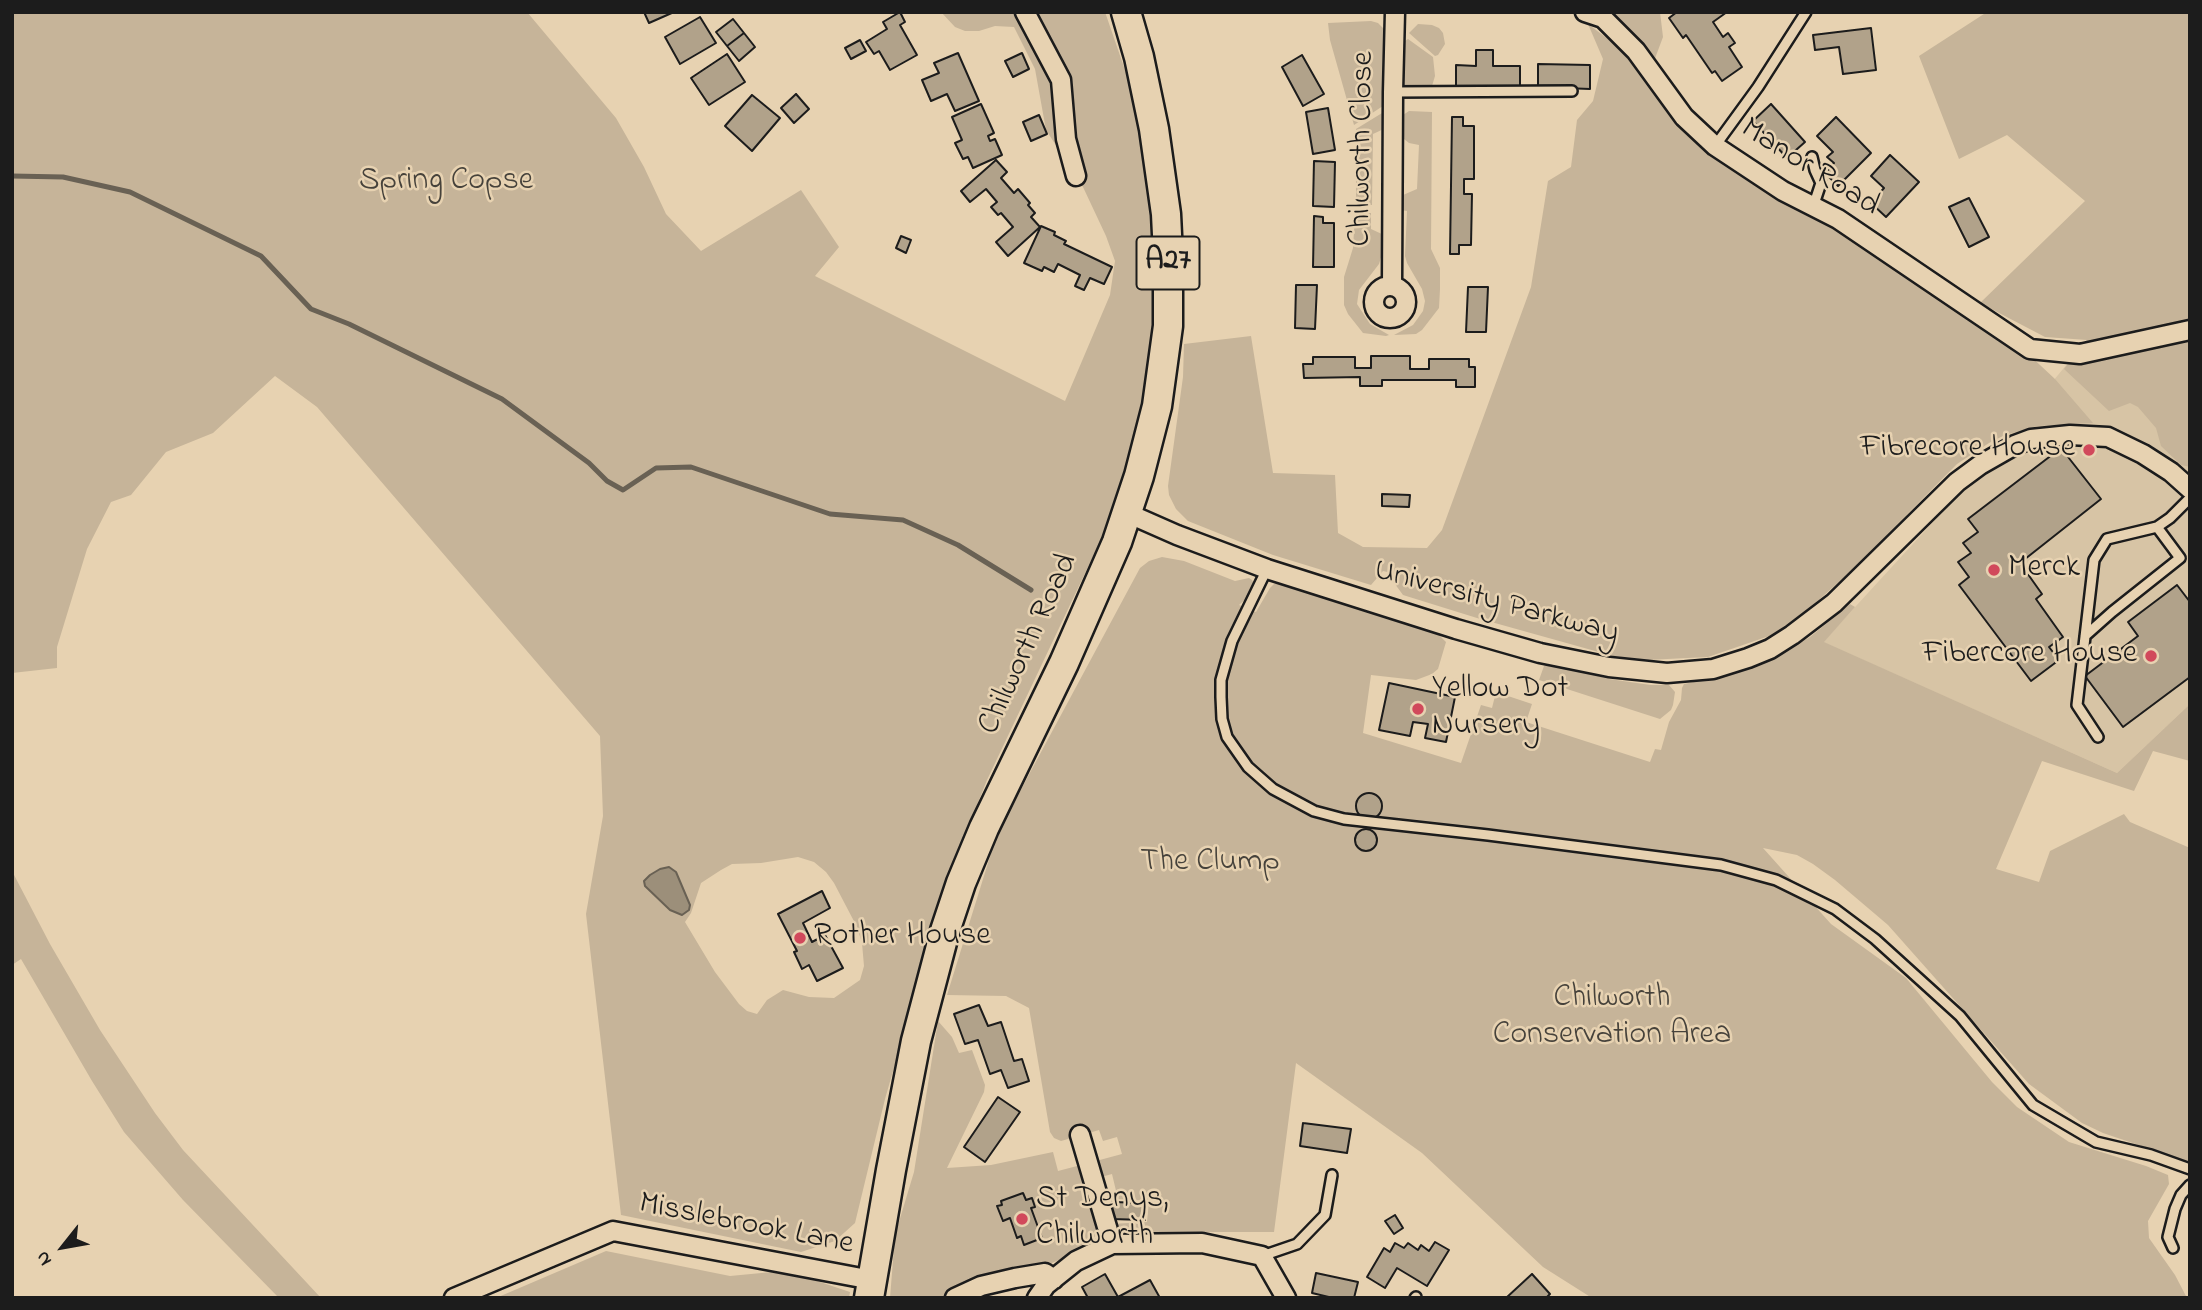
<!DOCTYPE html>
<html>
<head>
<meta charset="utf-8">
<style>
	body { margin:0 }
	#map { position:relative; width:2202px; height:1310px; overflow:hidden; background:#e7d2b1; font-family:"Indie Flower",sans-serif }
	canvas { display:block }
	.frame { position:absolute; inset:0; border:14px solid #1c1c1c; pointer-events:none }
	.north { position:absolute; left:28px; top:1212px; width:70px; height:70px; -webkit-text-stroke:5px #e7d2b1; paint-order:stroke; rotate:239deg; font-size:19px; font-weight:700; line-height:28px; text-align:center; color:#1c1c1c }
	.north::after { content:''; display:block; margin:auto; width:24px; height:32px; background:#1c1c1c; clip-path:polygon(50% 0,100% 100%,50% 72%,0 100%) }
</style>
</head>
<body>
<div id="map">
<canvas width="2202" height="1310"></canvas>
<div class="frame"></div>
<div class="north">N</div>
</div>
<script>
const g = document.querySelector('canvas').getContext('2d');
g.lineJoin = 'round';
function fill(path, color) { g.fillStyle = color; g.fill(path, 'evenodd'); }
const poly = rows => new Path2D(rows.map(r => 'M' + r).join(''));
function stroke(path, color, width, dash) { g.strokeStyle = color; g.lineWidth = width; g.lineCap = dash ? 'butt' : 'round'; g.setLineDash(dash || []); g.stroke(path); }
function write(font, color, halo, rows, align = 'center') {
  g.font = font + ' "Indie Flower",sans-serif'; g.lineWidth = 5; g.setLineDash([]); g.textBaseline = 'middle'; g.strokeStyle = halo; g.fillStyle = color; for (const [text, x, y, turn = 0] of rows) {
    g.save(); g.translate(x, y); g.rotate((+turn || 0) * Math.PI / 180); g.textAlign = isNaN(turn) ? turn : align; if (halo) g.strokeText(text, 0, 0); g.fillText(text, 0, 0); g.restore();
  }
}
const built = poly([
	[2190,276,2190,704,2117,773,1823,642,1967,485,2106,317]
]);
const green = poly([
	[12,12,527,12,616,118,644,167,666,214,701,251,801,190,839,247,815,276,1065,401,1110,295,1115,261,1106,236,1083,187,1046,130,1035,69,1014,27,995,26,979,31,965,31,955,27,941,12,1105,12,1135,99,1153,227,1155,290,1153,347,1124,491,987,780,958,853,942,901,885,1099,855,1223,835,1241,801,1252,621,1215,586,914,603,816,600,736,317,407,275,376,213,433,166,452,131,495,111,502,87,549,57,647,57,668,12,673],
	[798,857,814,862,826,872,834,883,857,927,862,943,864,966,860,980,834,998,809,997,783,990,767,1000,757,1014,747,1011,739,1004,715,972,685,922,691,913,701,883,721,870,732,864,761,863],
	[1604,12,1660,12,1663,37,1654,61],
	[1987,12,2190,12,2190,467,2181,465,2161,446,2156,428,2138,407,2130,403,2109,411,2064,369,2087,340,2045,337,1980,303,2085,201,2007,135,1959,159,1919,56],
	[1371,21,1378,23,1388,33,1389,102,1354,125,1330,40,1328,23],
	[1418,24,1432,25,1439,28,1443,33,1445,44,1438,55,1435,56,1409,33],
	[1588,24,1616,45,1699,144,1819,216,2025,351,2055,379,2093,423,2037,426,2005,435,1989,443,1957,464,1851,571,1812,606,1772,635,1708,657,1647,660,1613,656,1477,618,1403,595,1392,580,1392,573,1383,571,1371,585,1273,555,1188,521,1176,509,1169,495,1168,486,1183,377,1184,344,1251,336,1273,473,1335,475,1338,533,1363,547,1427,548,1442,530,1531,287,1548,181,1571,167,1577,120,1593,101,1603,59],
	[1408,39,1433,57,1435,76,1432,86,1412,89,1404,87,1401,82,1402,49,1405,41],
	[1387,110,1390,126,1373,134,1372,205,1356,205,1356,129],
	[1409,111,1432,112,1431,249,1440,268,1440,289,1439,308,1422,330,1416,334,1394,335,1413,325,1423,311,1425,301,1422,289,1407,263,1405,256,1407,211,1400,210,1403,195,1417,189,1419,145,1409,143,1404,139,1401,132,1400,120,1403,115],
	[1371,213,1371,229,1384,235,1385,244,1379,264,1359,290,1357,304,1370,324,1389,335,1386,336,1363,333,1348,314,1344,305,1344,277,1353,248,1355,214],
	[1162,557,1184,561,1235,581,1249,578,1252,580,1254,584,1249,596,1239,605,1256,612,1270,588,1274,584,1281,583,1436,632,1446,642,1438,669,1432,674,1416,680,1371,675,1363,733,1461,763,1481,705,1492,708,1496,692,1532,704,1526,722,1650,762,1655,749,1661,750,1669,722,1681,700,1682,688,1684,684,1731,674,1773,658,1810,637,1850,604,1855,607,1824,642,2117,773,2190,704,2190,761,2153,751,2134,791,2042,761,1996,869,2039,882,2050,851,2124,814,2130,822,2190,848,2189,1162,2103,1133,2082,1123,2029,1084,1888,925,1835,880,1813,864,1797,855,1763,848,1831,924,1906,978,1992,1082,2017,1107,2069,1142,2146,1166,2168,1175,2169,1184,2148,1221,2149,1238,2175,1275,2187,1298,1592,1298,1543,1267,1422,1153,1296,1063,1274,1232,1174,1232,1119,1238,1111,1224,1147,1222,1149,1201,1118,1199,1112,1174,1101,1177,1096,1161,1122,1154,1117,1137,1103,1141,1099,1130,1061,1141,1054,1138,1050,1132,1029,1008,1006,996,947,995,997,834,1140,568,1149,561],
	[1552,664,1609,679,1651,685,1669,685,1675,692,1673,705,1671,710,1660,719,1539,680,1544,666],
	[12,871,50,944,100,1030,155,1113,183,1150,321,1298,279,1298,183,1200,124,1132,92,1081,21,959,12,965],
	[938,1021,952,1037,959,1053,972,1050,985,1085,984,1092,947,1168,991,1165,1053,1152,1058,1171,1081,1165,1097,1221,1097,1228,1095,1237,1072,1254,1052,1263,973,1280,945,1298,890,1298,895,1235,914,1172],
	[606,1251,730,1276,772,1272,814,1280,850,1292,849,1298,496,1298]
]);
const water = poly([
	[669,867,676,872,690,905,689,910,682,915,670,910,645,886,644,881,650,875,660,869,669,867]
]);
const stream = poly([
	[12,176,63,177,130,192,261,256,311,309,349,324,502,399,589,463,607,481,623,490,656,468,691,467,830,514,903,520,958,545,1031,590]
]);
const building = poly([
	[644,12,674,12,649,23,644,12],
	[900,12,905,22,900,25,917,55,890,70,879,51,874,54,866,42,887,29,883,22,900,12],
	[1677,12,1727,12,1713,22,1723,37,1728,33,1735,43,1729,47,1742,67,1722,81,1715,71,1712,73,1686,35,1683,38,1669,18,1677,12],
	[700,17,716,43,680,64,665,37,700,17],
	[733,19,744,33,727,46,716,32,733,19],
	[1871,28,1876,70,1843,74,1839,47,1815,50,1813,35,1871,28],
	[744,33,755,47,739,61,727,46,744,33],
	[860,40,866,51,851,59,845,48,860,40],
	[1476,50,1493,50,1493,66,1520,66,1520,88,1456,87,1456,65,1476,66,1476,50],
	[958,53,979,101,955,111,947,94,931,101,922,80,939,73,934,63,958,53],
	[1022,53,1029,69,1013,77,1005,61,1022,53],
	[727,54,745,82,709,105,691,78,727,54],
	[1302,55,1324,94,1303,106,1282,67,1302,55],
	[1538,64,1590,65,1590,89,1538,87,1538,64],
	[796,94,809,109,794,123,781,108,796,94],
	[752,95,780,118,752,151,725,126,752,95],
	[981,104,994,133,988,136,990,141,995,139,1002,155,973,168,968,157,963,159,955,143,962,140,952,117,981,104],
	[1771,104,1805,142,1787,158,1753,121,1771,104],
	[1328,108,1335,150,1313,154,1306,112,1328,108],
	[1039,115,1047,134,1031,141,1023,122,1039,115],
	[1452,117,1463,117,1463,126,1474,126,1474,179,1464,179,1464,194,1472,194,1471,245,1459,245,1459,254,1450,254,1452,117],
	[1836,117,1871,153,1838,186,1825,173,1834,163,1827,157,1833,152,1817,136,1836,117],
	[1890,155,1919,182,1886,217,1871,203,1884,188,1871,176,1890,155],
	[996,160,1007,172,1001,178,1014,193,1018,189,1030,203,1028,205,1035,213,1031,217,1040,227,1008,256,996,242,1013,227,1001,213,998,215,991,207,997,202,986,189,970,202,961,191,996,160],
	[1314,161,1335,162,1334,207,1313,206,1314,161],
	[1969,198,1989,237,1969,247,1949,207,1969,198],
	[1314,216,1323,217,1323,223,1334,223,1334,267,1313,267,1314,216],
	[1041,226,1055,232,1054,235,1066,241,1064,244,1112,267,1104,284,1090,278,1084,290,1075,286,1080,275,1058,264,1054,272,1044,267,1042,271,1024,263,1041,226],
	[901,236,911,240,906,253,896,248,901,236],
	[1296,285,1317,285,1315,329,1295,328,1296,285],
	[1468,287,1488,287,1486,332,1466,332,1468,287],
	[1371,356,1410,356,1410,369,1429,369,1429,359,1469,359,1469,367,1475,367,1475,387,1456,387,1456,380,1382,380,1382,386,1360,386,1360,377,1304,378,1303,364,1313,364,1313,357,1355,357,1355,368,1371,368,1371,356],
	[2061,448,2101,499,2020,563,2042,594,2036,599,2063,637,2049,647,2059,660,2031,681,1959,585,1969,577,1958,562,1971,553,1963,543,1978,532,1968,519,2061,448],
	[1382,494,1410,495,1409,507,1382,506,1382,494],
	[2177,585,2190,602,2190,677,2123,727,2085,676,2138,636,2128,622,2177,585],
	[1389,683,1455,697,1446,742,1425,738,1428,724,1413,722,1410,736,1379,730,1389,683],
	'1356 806a13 13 0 1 1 26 0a13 13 0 1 1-26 0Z',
	'1355 840a11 11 0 1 1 22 0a11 11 0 1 1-22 0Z',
	[822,891,830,908,803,923,812,942,825,935,843,968,817,981,809,965,802,969,794,952,797,951,778,914,822,891],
	[979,1005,988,1026,1001,1022,1014,1061,1022,1059,1029,1081,1008,1088,1001,1070,990,1074,978,1040,965,1044,954,1014,979,1005],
	[998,1097,1020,1112,985,1162,964,1147,998,1097],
	[1303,1123,1351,1129,1347,1153,1300,1146,1303,1123],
	[1023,1193,1026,1200,1032,1198,1035,1207,1031,1208,1042,1238,1024,1245,1021,1236,1017,1238,1010,1218,1003,1221,997,1206,1002,1205,1001,1201,1023,1193],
	[1112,1202,1145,1203,1145,1220,1112,1219,1112,1202],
	[1395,1215,1403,1228,1394,1234,1385,1221,1395,1215],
	[1435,1242,1449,1250,1427,1286,1397,1268,1385,1288,1367,1277,1384,1248,1390,1252,1395,1243,1404,1248,1408,1243,1418,1250,1421,1245,1429,1251,1435,1242],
	[1316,1273,1358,1282,1354,1298,1333,1298,1312,1293,1316,1273],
	[1105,1274,1118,1297,1150,1280,1160,1298,1088,1298,1082,1287,1105,1274],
	[1532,1274,1550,1294,1546,1298,1506,1298,1532,1274]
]);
const lane = poly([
	[1393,92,1572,91],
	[1715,146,1758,87,1806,12],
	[1812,157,1815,170,1821,183,1813,207],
	[1267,569,1232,641,1221,680,1221,697,1222,719,1227,737,1248,767,1273,789,1314,811,1344,819,1488,835,1721,865,1776,880,1835,909,1875,939,1960,1016,2033,1105,2096,1142,2151,1155,2190,1169],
	[2085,636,2112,612,2180,558,2157,527],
	[2098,737,2077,705,2094,560,2107,539,2157,527,2170,518,2190,498],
	[2173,1248,2168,1237,2175,1209,2181,1195,2190,1185],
	[1262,1256,1297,1244,1325,1215,1332,1175],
	[1415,1298,1416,1297]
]);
const street = poly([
	[1025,12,1061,80,1066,139,1076,176],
	[1585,12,1603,18,1636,51,1684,117,1715,146,1783,191,1838,219,2030,349,2080,354,2190,330],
	'1374 302a16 16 0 1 1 32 0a16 16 0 1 1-32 0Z',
	[1392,286,1393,92,1395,12],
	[1127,513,1177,535,1267,569,1456,629,1540,653,1609,667,1667,673,1713,669,1748,658,1770,649,1792,635,1834,603,1957,482,1980,465,2015,445,2031,439,2070,435,2108,437,2143,454,2171,472,2190,489],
	[1080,1135,1112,1244],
	[454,1298,613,1231,872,1280],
	[955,1298,981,1286,1015,1278,1045,1273,1054,1279],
	[1037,1298,1046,1285,1076,1261,1112,1244,1202,1243,1262,1256,1286,1298]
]);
const primary = poly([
	[869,1298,891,1170,916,1041,945,931,961,883,984,828,1064,663,1117,542,1139,476,1157,406,1168,326,1168,255,1166,214,1154,129,1139,57,1126,12]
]);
const markers = [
	[2089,450,7,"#d1495b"],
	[1994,570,7,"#d1495b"],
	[2151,656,7,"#d1495b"],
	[1418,709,7,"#d1495b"],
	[800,938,7,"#d1495b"],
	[1022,1219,7,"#d1495b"]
];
const shields = [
	[1168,263,63]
];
const shieldNames = [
	["A27",1168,263]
];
const streetNames = [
	["Chilworth Close",1364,149,-89],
	["Manor Road",1809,169,32],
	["University Parkway",1496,604,15],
	["Chilworth Road",1030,645,-65],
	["Misslebrook Lane",746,1226,11]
];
const parkNames = [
	["Spring Copse",446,183],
	["The Clump",1210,864],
	["Chilworth",1612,1000],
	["Conservation Area",1612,1037]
];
const poiNames = [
	["Fibrecore House",2075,450,"right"],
	["Merck",2008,570],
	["Fibercore House",2137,656,"right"],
	["Yellow Dot",1432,691],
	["Nursery",1432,728],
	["Rother House",814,938],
	["St Denys,",1036,1201],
	["Chilworth",1036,1238]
];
fill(built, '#d7c4a5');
fill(green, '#c6b499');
fill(water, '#9c8f7a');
stroke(water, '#696154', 2);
stroke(stream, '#696154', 5);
fill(building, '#b1a28a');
stroke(building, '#1c1c1c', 2);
stroke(lane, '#1c1c1c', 14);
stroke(street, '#1c1c1c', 23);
stroke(primary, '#1c1c1c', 33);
stroke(lane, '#e7d2b1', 9);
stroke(street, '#e7d2b1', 18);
stroke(primary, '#e7d2b1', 28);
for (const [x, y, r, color] of markers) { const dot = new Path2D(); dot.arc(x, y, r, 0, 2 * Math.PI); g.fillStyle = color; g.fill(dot); stroke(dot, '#e7d2b1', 2.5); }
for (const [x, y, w] of shields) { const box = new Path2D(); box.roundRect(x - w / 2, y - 26.5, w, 53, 5); g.fillStyle = '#e7d2b1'; g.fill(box); stroke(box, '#1c1c1c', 2); }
write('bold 30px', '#1c1c1c', null, shieldNames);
write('32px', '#1c1c1c', '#e7d2b1', streetNames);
write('32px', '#46423b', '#e7d2b1', parkNames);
write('32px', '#1c1c1c', '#e7d2b1', poiNames, 'left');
</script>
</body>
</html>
